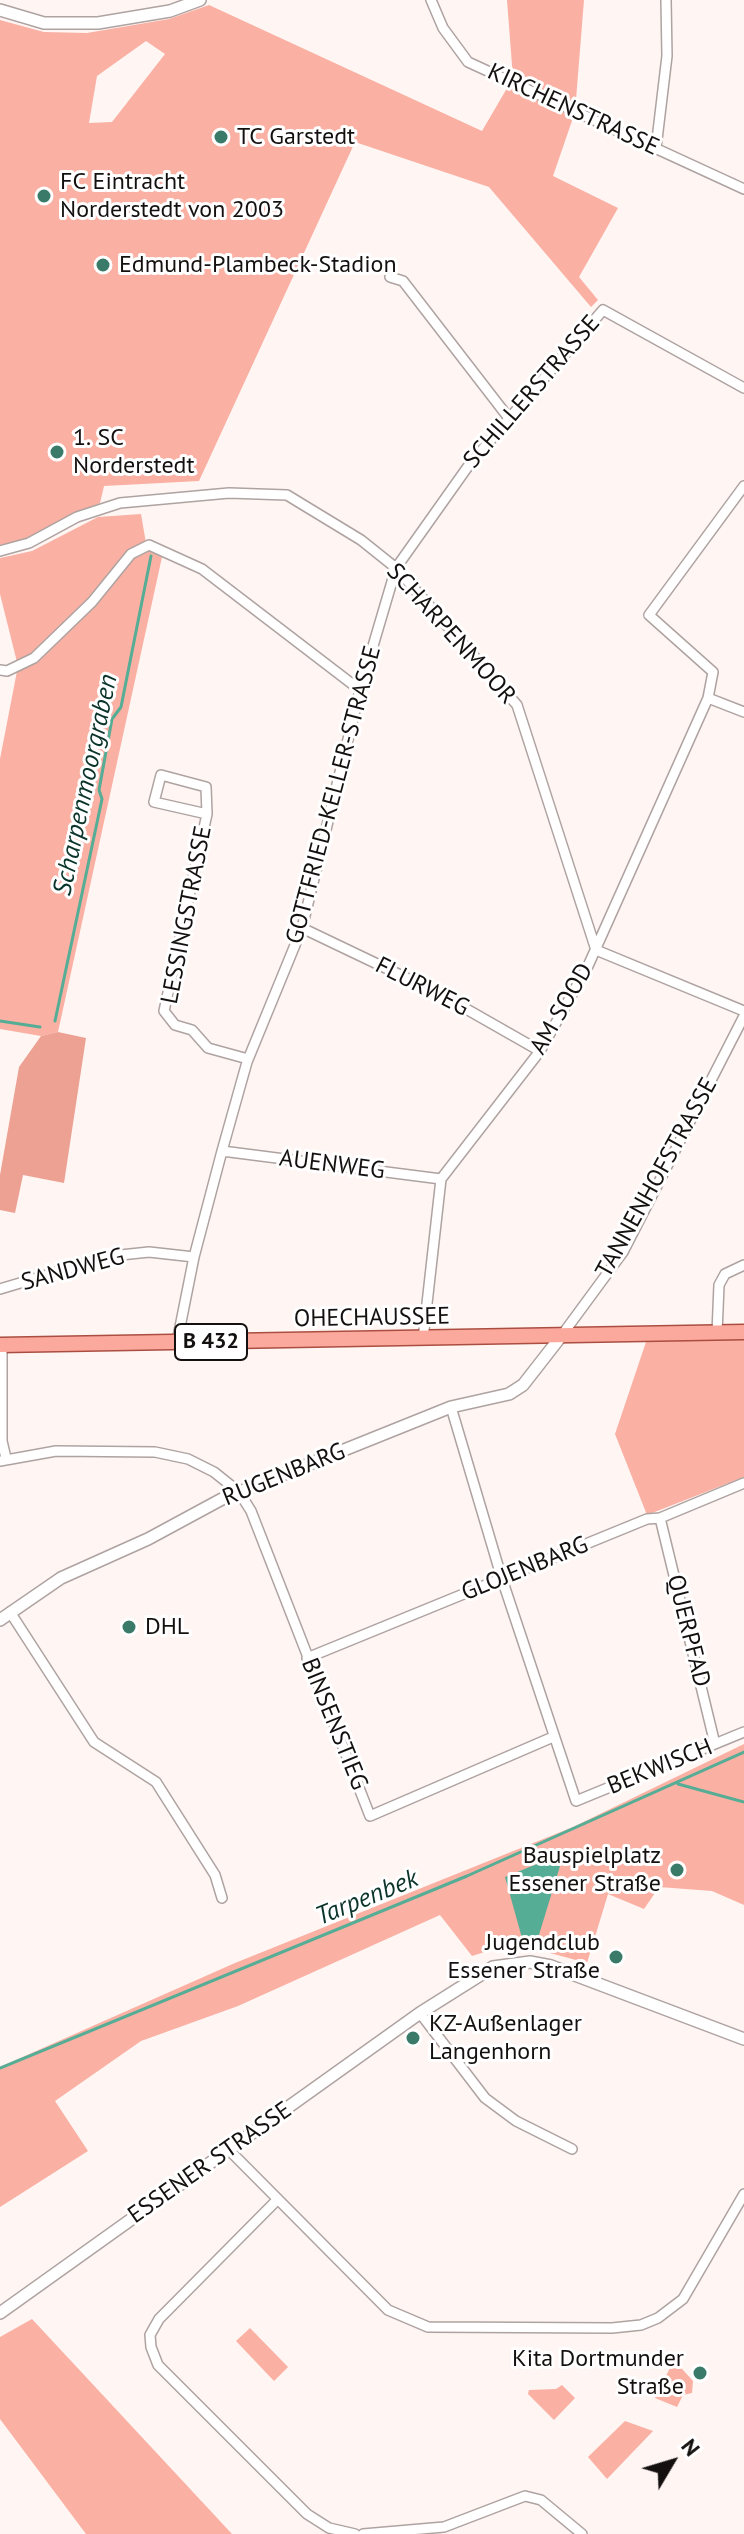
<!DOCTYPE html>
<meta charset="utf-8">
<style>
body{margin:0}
#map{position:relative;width:744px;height:2534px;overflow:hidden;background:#fff5f3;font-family:"PT Sans",sans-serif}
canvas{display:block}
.north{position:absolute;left:632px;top:2422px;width:80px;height:80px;-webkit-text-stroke:6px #fff;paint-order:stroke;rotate:52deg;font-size:22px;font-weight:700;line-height:32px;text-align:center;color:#141010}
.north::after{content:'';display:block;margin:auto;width:28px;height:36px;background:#141010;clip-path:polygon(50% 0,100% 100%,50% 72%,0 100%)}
</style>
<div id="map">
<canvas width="744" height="2534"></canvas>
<div class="north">N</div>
</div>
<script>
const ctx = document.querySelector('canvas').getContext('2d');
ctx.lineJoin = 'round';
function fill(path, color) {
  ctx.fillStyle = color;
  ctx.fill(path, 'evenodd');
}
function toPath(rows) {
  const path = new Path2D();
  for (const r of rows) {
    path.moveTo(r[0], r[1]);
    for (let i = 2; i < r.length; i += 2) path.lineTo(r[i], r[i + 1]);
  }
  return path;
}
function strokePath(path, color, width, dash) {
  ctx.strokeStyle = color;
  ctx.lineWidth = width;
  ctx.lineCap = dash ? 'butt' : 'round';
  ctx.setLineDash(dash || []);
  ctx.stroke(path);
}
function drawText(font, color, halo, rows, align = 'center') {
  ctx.font = font + ' "PT Sans",sans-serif';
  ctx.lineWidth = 6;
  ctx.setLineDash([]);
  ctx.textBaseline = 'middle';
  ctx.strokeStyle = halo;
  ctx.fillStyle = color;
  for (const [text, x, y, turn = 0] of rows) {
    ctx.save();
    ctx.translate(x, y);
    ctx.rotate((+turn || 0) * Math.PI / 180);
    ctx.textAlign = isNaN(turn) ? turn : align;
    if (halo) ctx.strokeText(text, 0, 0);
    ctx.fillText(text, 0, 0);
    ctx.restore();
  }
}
fill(toPath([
 [507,0,584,0,575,112,553,176,618,208,579,277,598,300,591,307,489,187,355,142,199,481,104,486,100,503,27,540,0,548,0,20,44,32,87,33,169,19,209,5,482,131,513,78],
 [146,41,165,54,112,122,89,123,97,76],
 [141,514,147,549,162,557,58,1032,41,1036,0,1029,0,759,18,666,0,594,0,558,32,551,98,517],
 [744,1338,744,1477,647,1515,615,1434,647,1339],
 [744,1744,744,1905,712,1891,659,1887,644,1909,608,1894,587,1963,513,1943,472,1956,440,1915,238,2006,141,2041,55,2101,88,2151,0,2207,0,2067,235,1963,573,1827],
 [32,2319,232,2534,86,2534,0,2419,0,2337],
 [250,2328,288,2367,274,2381,236,2341],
 [674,2360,693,2381,692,2393,683,2395,677,2407,655,2398],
 [562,2385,575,2398,554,2420,528,2394,529,2390,556,2389],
 [625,2421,653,2431,607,2479,588,2457]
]), '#fab0a3');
fill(toPath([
 [58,1032,86,1038,64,1183,23,1175,15,1213,0,1210,0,1175,19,1067,41,1036]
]), '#eca193');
fill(toPath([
 [564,1853,538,1938,522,1938,505,1877]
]), '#55ad96');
strokePath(toPath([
 [0,1021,40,1027],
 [55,1021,102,799,99,790,112,719,121,707,151,556],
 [678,1784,744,1802],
 [0,2068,467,1876,744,1752]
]), '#55ad96', 3);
const minor = toPath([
 [431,0,443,28,468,62,744,189],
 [656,148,667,56,666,0],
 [390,277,403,281,508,417],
 [0,551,29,543,77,517,120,503,229,493,287,495,361,540,396,568,517,705,596,950,744,1011],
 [0,670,7,671,34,658,92,602,131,554,149,545,202,569,360,690],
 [708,698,744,712],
 [207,814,154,802,161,775,206,787,207,814,164,1011,175,1025,192,1030,208,1048,248,1059],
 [302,928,440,994,540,1051],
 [222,1151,441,1179],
 [0,1289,111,1256,149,1252,194,1257],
 [717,1333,719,1285,725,1274,744,1265],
 [562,1335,623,1252,744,1016],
 [423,1339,441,1179,540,1051,588,966,708,698,713,672,649,615,744,486],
 [177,1342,194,1257,222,1151,247,1062,302,928,360,690,396,568,469,465,603,310,744,388],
 [2,1345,2,1441,6,1458],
 [451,1407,502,1579,576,1801,744,1732],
 [0,1461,56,1451,155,1452,188,1459,214,1472,239,1492,251,1511,370,1816,553,1737],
 [660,1518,715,1744],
 [10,1612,94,1742,156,1782,215,1875,222,1898],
 [307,1658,647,1519,660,1518,744,1483],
 [420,2013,485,2098,516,2121,572,2149],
 [228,2149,388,2310,428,2327,612,2328,641,2325,658,2318,683,2299,744,2194],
 [278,2199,159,2319,150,2335,151,2347,158,2365,307,2514,329,2528,355,2534],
 [363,2534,444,2527,525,2496,541,2500,582,2534]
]);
const tertiary = toPath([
 [0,10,44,23,98,23,170,11,200,0],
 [0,1620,61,1578,148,1539,222,1499,451,1407,509,1394,523,1385,562,1335],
 [0,2313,420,2013,493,1967,530,1962,551,1966,744,2039]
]);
const primary = toPath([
 [0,1345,744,1332]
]);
strokePath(minor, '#aea3a1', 12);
strokePath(tertiary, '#aea3a1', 14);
strokePath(primary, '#aa4e41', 17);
strokePath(minor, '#fff', 9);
strokePath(tertiary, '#fff', 11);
strokePath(primary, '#fca99d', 14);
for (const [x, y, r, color] of [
 [221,137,8,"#3a7a69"],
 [44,196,8,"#3a7a69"],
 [103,265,8,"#3a7a69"],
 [57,452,8,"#3a7a69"],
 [129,1627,8,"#3a7a69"],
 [677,1870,8,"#3a7a69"],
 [616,1957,8,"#3a7a69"],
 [413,2038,8,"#3a7a69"],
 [700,2373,8,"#3a7a69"]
]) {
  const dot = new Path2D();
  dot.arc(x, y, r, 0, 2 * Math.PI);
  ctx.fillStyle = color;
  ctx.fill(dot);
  strokePath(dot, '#fff', 3);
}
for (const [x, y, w] of [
 [211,1342,72]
]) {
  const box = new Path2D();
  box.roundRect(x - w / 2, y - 18, w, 36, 6);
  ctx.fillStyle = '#fff';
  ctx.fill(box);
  strokePath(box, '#141010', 2);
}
drawText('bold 22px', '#141010', null, [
 ["B 432",211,1342]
]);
drawText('24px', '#141010', '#fff', [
 ["KIRCHENSTRASSE",573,110,25],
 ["SCHILLERSTRASSE",532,392,-49],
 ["SCHARPENMOOR",451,634,48],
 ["GOTTFRIED-KELLER-STRASSE",334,795,-75],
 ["LESSINGSTRASSE",187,915,-79],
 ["FLURWEG",422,987,27],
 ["AM SOOD",562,1009,-60],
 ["AUENWEG",332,1165,7],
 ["TANNENHOFSTRASSE",657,1178,-61],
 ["SANDWEG",73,1270,-15],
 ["OHECHAUSSEE",372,1318,-1],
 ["RUGENBARG",284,1475,-22],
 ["GLOJENBARG",525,1569,-22],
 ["QUERPFAD",688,1631,76],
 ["BINSENSTIEG",334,1724,68],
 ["BEKWISCH",660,1767,-22],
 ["ESSENER STRASSE",210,2163,-35]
]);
drawText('24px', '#141010', '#fff', [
 ["TC Garstedt",237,137],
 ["FC Eintracht",60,182],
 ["Norderstedt von 2003",60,210],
 ["Edmund-Plambeck-Stadion",119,265],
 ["1. SC",73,438],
 ["Norderstedt",73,466],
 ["DHL",145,1627],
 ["Bauspielplatz",661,1856,"right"],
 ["Essener Straße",661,1884,"right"],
 ["Jugendclub",600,1943,"right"],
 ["Essener Straße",600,1971,"right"],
 ["KZ-Außenlager",429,2024],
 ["Langenhorn",429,2052],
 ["Kita Dortmunder",684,2359,"right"],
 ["Straße",684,2387,"right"]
], 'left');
drawText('italic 26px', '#0a342a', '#fff', [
 ["Scharpenmoorgraben",86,785,-78],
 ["Tarpenbek",367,1898,-22]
]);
</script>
